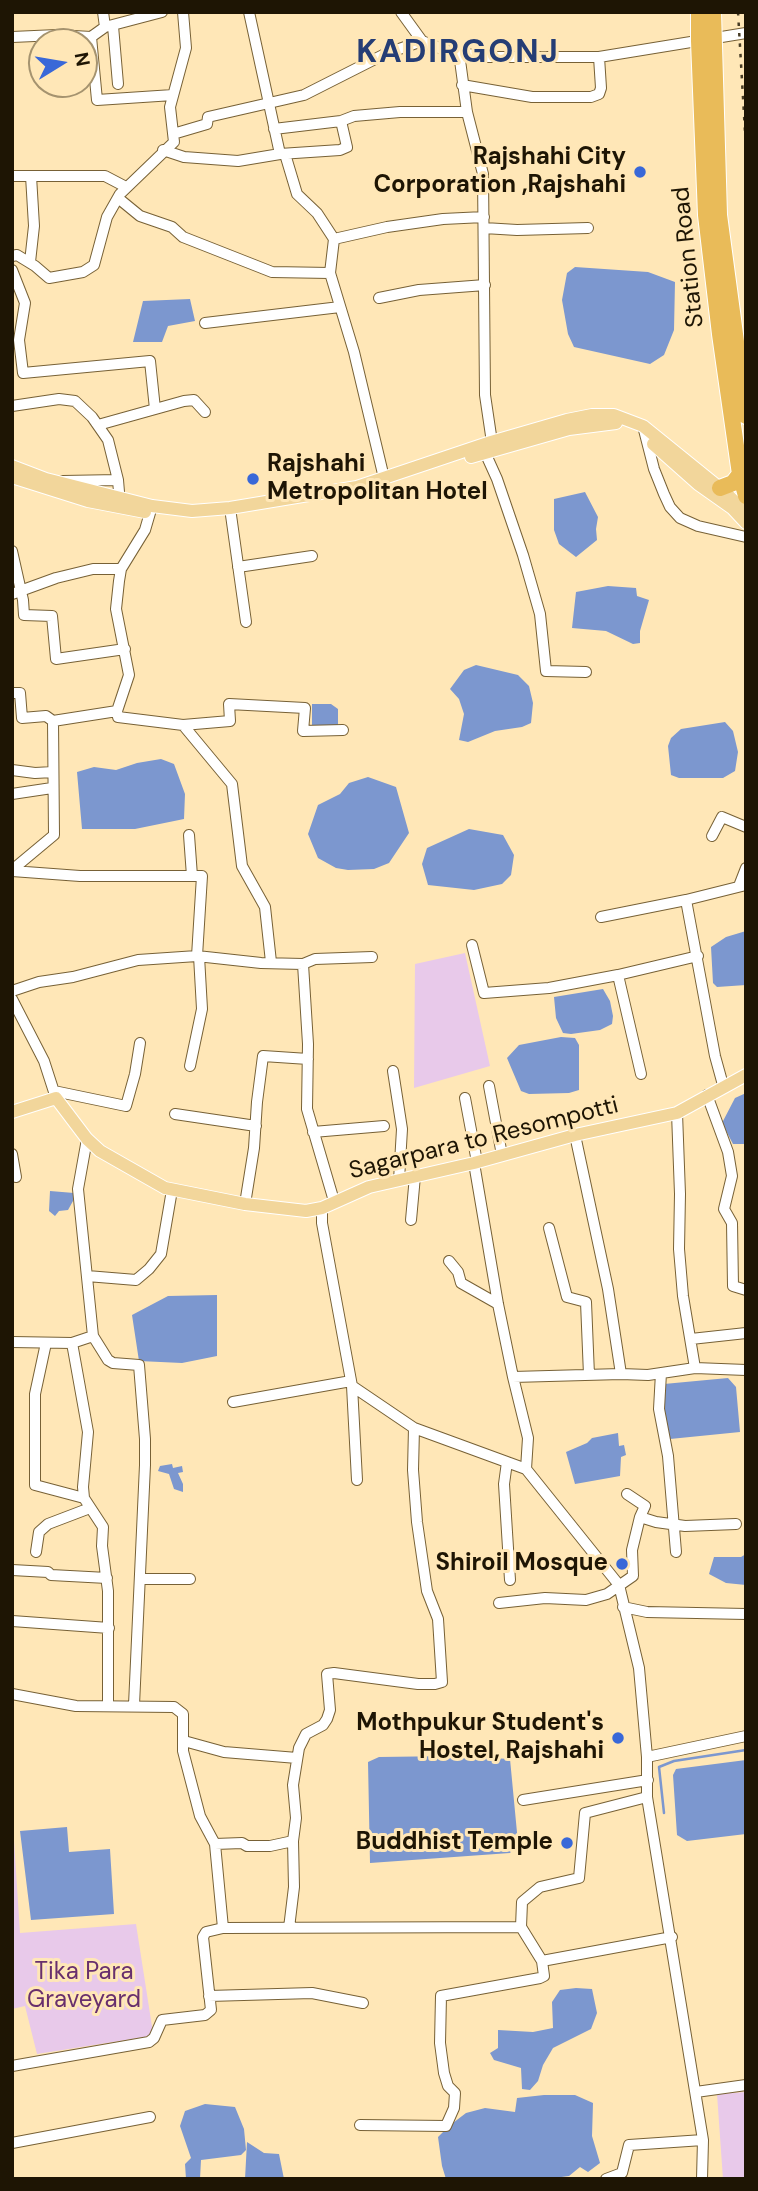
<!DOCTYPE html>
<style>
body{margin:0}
#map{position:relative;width:758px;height:2191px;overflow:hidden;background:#ffe7b7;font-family:"DM Sans",sans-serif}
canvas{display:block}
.frame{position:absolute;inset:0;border:14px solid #1e1504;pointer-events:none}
.north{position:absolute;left:28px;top:28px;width:70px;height:70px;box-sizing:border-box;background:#ffe7b7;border:2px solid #a5936f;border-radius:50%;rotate:79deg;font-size:19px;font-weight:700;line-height:28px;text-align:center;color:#1e1504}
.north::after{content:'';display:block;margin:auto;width:24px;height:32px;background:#3968d8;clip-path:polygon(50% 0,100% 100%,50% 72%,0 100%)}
</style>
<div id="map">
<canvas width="758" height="2191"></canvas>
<div class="frame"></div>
<div class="north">N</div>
</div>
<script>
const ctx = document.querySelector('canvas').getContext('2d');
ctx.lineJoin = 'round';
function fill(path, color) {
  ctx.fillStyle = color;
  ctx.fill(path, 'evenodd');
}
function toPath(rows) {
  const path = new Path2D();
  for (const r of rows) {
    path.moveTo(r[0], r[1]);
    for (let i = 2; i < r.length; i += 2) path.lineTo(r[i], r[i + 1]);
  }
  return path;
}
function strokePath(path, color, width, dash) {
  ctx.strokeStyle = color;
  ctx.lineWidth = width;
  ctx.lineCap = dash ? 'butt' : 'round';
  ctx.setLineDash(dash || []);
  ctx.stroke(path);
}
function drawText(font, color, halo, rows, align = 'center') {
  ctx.font = font + ' "DM Sans",sans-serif';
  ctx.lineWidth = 6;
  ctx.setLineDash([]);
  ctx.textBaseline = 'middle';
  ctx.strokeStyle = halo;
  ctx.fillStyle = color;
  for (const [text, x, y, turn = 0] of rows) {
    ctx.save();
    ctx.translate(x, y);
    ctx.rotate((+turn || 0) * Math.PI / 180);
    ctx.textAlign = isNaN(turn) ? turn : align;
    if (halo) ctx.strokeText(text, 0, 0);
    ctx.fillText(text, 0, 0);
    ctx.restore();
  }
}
fill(toPath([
 [465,953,490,1066,414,1088,415,964],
 [12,1809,20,1933,136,1924,153,2033,145,2037,37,2054,25,2006,12,2009],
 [746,2092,746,2179,723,2179,717,2094]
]), '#e8c9ea');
fill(toPath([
 [575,267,648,272,675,282,674,330,664,355,650,364,574,347,568,334,562,300,567,273],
 [190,299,195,321,168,326,162,342,133,342,143,301],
 [585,492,598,517,596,529,597,540,576,557,559,544,554,530,554,499],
 [608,586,636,588,637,596,649,600,640,631,640,643,633,644,606,631,572,628,576,592],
 [476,665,518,675,529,686,533,703,531,723,522,727,495,731,468,742,459,740,464,714,459,699,450,689,464,670],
 [312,704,331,704,338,709,338,729,312,729],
 [725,722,733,731,738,752,735,771,723,778,679,778,671,775,668,746,671,738,681,729],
 [161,759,174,764,185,794,184,819,135,829,82,829,77,772,94,767,116,770,137,763],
 [368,777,396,787,409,833,389,863,374,869,348,870,336,868,318,858,308,834,318,805,340,794,349,783],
 [469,829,503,835,514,855,511,875,502,884,474,890,428,885,422,864,427,848],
 [746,931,746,985,717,987,713,983,711,947,726,937],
 [603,989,610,1001,613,1016,612,1024,600,1030,571,1034,563,1033,556,1018,554,997],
 [561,1037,575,1038,579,1045,579,1090,569,1093,529,1094,521,1091,507,1058,519,1045],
 [746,1093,746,1144,733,1144,722,1123,735,1098],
 [50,1191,74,1193,73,1201,68,1210,59,1211,55,1216,49,1211],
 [217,1295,217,1356,182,1363,139,1361,132,1315,168,1296],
 [728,1378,736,1387,740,1432,670,1439,663,1427,664,1384],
 [618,1433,619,1446,624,1445,626,1455,621,1457,620,1476,575,1484,566,1452,587,1443,592,1438],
 [172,1464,173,1468,182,1466,183,1472,178,1473,183,1484,183,1492,174,1489,169,1474,158,1471,160,1466],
 [746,1554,746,1585,726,1583,709,1574,714,1557,741,1557],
 [453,1756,510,1759,518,1843,510,1853,370,1863,368,1762,379,1757],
 [746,1760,746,1834,687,1841,677,1835,673,1775,676,1769],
 [67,1827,69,1852,110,1849,114,1914,31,1920,20,1831],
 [576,1988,592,1989,597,2013,591,2029,553,2048,543,2065,538,2081,530,2090,522,2089,521,2068,494,2060,490,2053,498,2048,498,2030,533,2032,553,2028,552,2002,560,1990],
 [544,2095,575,2095,593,2103,592,2136,600,2163,588,2172,580,2167,569,2176,554,2178,446,2179,442,2166,438,2137,449,2126,466,2113,485,2108,515,2112,517,2098],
 [205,2104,235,2107,244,2129,246,2150,241,2155,201,2160,200,2179,186,2179,185,2164,191,2158,180,2126,185,2111],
 [247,2142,264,2153,279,2154,284,2179,245,2179]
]), '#7c97cf');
strokePath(toPath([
 [664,1813,659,1767,674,1761,746,1750]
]), '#7c97cf', 2.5);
const minor = toPath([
 [103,12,105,27],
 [249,12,280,154],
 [401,12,422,41,447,51,488,57,599,57,746,33],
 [113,26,118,84],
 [12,37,57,35,91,37,105,27,162,12],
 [91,37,97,100,173,95],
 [459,53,467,112,483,174,485,395,493,449],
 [462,85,532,97,591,97,599,94,601,88,599,57],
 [274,129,341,121],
 [173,134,207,124,208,117,304,95,385,54,422,41],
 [163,150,184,157,238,161,280,154,340,150,347,147,341,121,354,116,400,112,467,112],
 [285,154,297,194,317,213,334,239,330,273],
 [12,176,105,176,126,187],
 [118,198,140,216,172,227,183,237,272,272,330,273,354,352,384,478],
 [484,228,517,230,588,228],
 [334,239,387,227,443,219,484,217],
 [12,256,17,255,35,266,49,278,83,272,94,265,107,217,120,194,174,142,170,107,186,48,183,12],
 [30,262,34,226,31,176],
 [12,270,25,303,19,340,23,373,150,361,155,409],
 [379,298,419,290,485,285],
 [205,323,340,307],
 [12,406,59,399,75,401,92,417,108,440,118,480,120,504],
 [98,425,184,401,194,400,205,412],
 [643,426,654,469,664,494,670,507,680,518,698,526,746,537],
 [483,448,497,479,523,555,540,614,546,671,586,672],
 [63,481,118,480],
 [230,508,246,622],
 [12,551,23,600,24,615,52,616,56,659,125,649],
 [238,567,312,556],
 [12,594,56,578,93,569,121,569],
 [12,693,20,693,22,718,46,716,53,721],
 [117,711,118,717,183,725,232,784,242,866,265,907,271,962],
 [183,725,230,721,229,704,305,708,303,731,343,730],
 [12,770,35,773,53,772],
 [12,794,52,788],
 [189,835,192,876],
 [712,836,722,817,746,827],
 [12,870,54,835,53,721,117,711,129,675,116,609,119,581,121,569,145,530,152,506],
 [12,871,80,876,202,876,197,956],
 [739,886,746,868],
 [601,917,686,900],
 [472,945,484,993,549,988,618,975,698,956],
 [303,964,315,959,372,957],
 [618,975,641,1074],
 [12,991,39,982,73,977,138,960,197,956,261,963,303,964,308,1044,307,1109,334,1201],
 [12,999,44,1061,55,1095],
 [190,1066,202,1009,199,956],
 [393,1071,402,1129,399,1180],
 [723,1085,715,1056,686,900,746,885],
 [489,1086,502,1155],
 [54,1091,126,1106,135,1074,140,1043],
 [707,1095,728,1152,732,1176,724,1209,732,1223,733,1286,746,1290],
 [465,1098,477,1162],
 [677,1113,680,1194,679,1249,683,1296,695,1368,746,1370],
 [175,1114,256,1126],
 [313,1132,384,1126],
 [575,1135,608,1289,621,1374],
 [87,1139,78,1189,93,1336],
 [12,1154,16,1177],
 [474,1163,498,1304,513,1377],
 [245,1204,254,1148,257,1102,263,1056,308,1059],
 [322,1208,322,1223,352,1386,414,1428,526,1469,619,1585,639,1668,647,1757,647,1797,703,2140,702,2179],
 [411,1220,415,1176],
 [549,1228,567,1297,586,1302,589,1375],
 [449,1261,458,1272,461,1283,498,1304],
 [87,1276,136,1280,149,1269,161,1254,172,1190],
 [691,1339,746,1333],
 [12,1342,72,1343,93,1336,108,1360,113,1363,139,1365,145,1439,145,1465,134,1705],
 [46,1343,35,1394,35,1485,84,1498],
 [72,1343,88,1432,83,1487,84,1498,103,1527,102,1546,108,1591,108,1705],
 [661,1373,659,1409,668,1456,676,1552],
 [352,1386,357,1480],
 [233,1402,351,1381],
 [507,1462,504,1484,510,1580],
 [526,1469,528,1438,513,1377,621,1374,648,1375,695,1368],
 [627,1494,645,1506,640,1517],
 [36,1552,39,1532,48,1524,90,1508],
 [12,1570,48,1572,51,1575,107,1578],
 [140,1579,190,1579],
 [499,1603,545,1598,586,1600,607,1594,633,1576,632,1550,640,1517,656,1522,685,1526,736,1524],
 [623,1607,647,1612,746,1614],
 [12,1621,109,1628],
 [12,1694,76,1706,174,1707,183,1714,183,1751,200,1816,215,1844,223,1928],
 [184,1741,224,1752,297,1758],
 [647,1757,746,1736],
 [523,1800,648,1780],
 [215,1844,242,1843,247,1846,270,1846,293,1841,296,1818,293,1785,299,1748,306,1734,323,1725,327,1719,330,1710,327,1674,334,1673,418,1684,435,1684,442,1682,438,1619,427,1591,417,1522,413,1470,414,1428],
 [521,1927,522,1902,540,1887,579,1878,585,1813,647,1797],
 [289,1928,294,1887,293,1841],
 [209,1996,312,1993,363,2003],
 [12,2066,149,2042,154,2038,162,2020,205,2015,211,2010,203,1937,206,1932,223,1928,521,1927,542,1961,672,1937],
 [696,2092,746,2085],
 [360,2125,446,2126,454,2108,455,2093,448,2086,444,2073,440,2043,441,1996,540,1978,544,1976,542,1961],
 [12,2143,150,2117],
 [606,2179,622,2173,629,2145,703,2140]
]);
const major = toPath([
 [653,444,698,484,732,508,746,523],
 [471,457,569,429,616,423],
 [12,466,46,479,152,506,192,511,230,508,357,487,491,442,567,420,592,415,614,415,643,426,727,494,746,513],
 [12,477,88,501,145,512],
 [12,1112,56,1098,87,1139,100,1151,165,1188,245,1204,306,1211,322,1208,369,1187,474,1163,575,1135,677,1113,746,1075]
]);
const highway = toPath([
 [699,12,699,41,706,215,720,334,740,474,746,496],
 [713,12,719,215,746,416],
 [720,488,733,483,740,474]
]);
strokePath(minor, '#776136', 12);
strokePath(major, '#fff', 14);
strokePath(highway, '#fff', 18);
strokePath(minor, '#fff', 10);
strokePath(major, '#f2d69b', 12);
strokePath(highway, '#e9bb59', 16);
strokePath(toPath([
 [738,12,746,149]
]), '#473c25', 2.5, [3.5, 7]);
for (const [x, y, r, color] of [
 [640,172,7,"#3968d8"],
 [253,479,7,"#3968d8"],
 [622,1564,7,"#3968d8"],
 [618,1738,7,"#3968d8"],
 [567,1843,7,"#3968d8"]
]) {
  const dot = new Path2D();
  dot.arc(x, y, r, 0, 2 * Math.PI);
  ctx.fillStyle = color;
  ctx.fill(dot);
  strokePath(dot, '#ffe7b7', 2.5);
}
drawText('bold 24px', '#1e1504', '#ffe7b7', [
 ["Rajshahi City",626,158],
 ["Corporation ,Rajshahi",626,186],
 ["Rajshahi",267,465,"left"],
 ["Metropolitan Hotel",267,493,"left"],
 ["Shiroil Mosque",608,1564],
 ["Mothpukur Student's",604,1724],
 ["Hostel, Rajshahi",604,1752],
 ["Buddhist Temple",553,1843]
], 'right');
drawText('24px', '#1e1504', '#ffe7b7', [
 ["Station Road",689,257,-96],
 ["Sagarpara to Resompotti",484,1139,-14]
]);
drawText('24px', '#682f6d', '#ffe7b7', [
 ["Tika Para",84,1973],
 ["Graveyard",84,2001]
]);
ctx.letterSpacing = '2px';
drawText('bold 32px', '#253d75', '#ffe7b7', [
 ["KADIRGONJ",458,54]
]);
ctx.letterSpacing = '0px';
</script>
